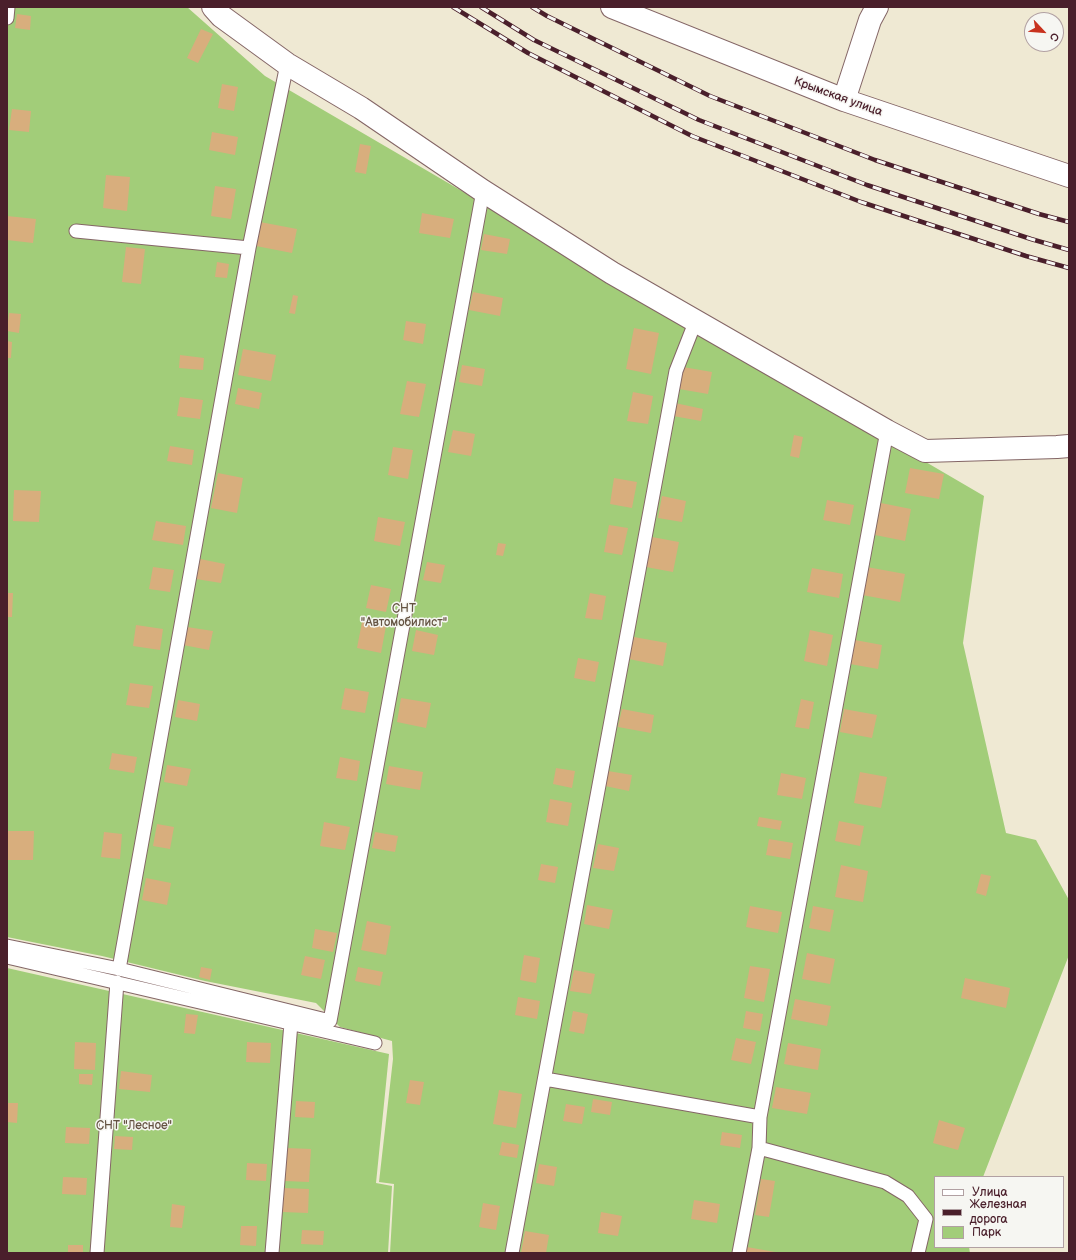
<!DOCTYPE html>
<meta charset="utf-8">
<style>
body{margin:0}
#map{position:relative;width:1076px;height:1260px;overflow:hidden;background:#efe9d3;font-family:"Balsamiq Sans",sans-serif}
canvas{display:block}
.frame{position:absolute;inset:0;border:8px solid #4a1f2b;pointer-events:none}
.legend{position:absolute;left:934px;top:1176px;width:130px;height:72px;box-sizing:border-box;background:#f6f6f2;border:1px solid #b1a0a2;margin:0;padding:5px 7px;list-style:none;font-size:12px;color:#4a1f2b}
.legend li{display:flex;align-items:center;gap:8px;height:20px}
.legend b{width:20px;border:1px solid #b1a0a2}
.north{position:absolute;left:1024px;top:12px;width:40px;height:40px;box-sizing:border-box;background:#f6f6f2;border:1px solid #b1a0a2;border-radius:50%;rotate:116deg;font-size:11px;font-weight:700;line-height:16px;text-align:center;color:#4a1f2b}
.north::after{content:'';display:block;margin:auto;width:14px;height:18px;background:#c8321e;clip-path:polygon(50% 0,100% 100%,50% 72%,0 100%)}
</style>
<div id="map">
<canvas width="1076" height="1260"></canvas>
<div class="frame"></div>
<ul class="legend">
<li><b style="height:5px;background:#fff"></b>Улица</li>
<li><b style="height:5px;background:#4a1f2b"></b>Железная дорога</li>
<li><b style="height:11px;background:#a2cd79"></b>Парк</li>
</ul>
<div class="north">С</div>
</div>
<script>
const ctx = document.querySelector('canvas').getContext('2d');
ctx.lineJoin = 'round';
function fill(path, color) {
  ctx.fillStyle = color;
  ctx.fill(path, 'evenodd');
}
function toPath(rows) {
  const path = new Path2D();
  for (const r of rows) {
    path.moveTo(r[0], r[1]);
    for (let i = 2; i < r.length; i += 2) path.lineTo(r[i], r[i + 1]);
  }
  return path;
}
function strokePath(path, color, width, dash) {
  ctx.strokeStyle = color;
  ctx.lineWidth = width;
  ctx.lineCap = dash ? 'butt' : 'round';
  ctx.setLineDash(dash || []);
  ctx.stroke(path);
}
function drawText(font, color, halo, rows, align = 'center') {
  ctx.font = font + ' "Balsamiq Sans",sans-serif';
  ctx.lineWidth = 3;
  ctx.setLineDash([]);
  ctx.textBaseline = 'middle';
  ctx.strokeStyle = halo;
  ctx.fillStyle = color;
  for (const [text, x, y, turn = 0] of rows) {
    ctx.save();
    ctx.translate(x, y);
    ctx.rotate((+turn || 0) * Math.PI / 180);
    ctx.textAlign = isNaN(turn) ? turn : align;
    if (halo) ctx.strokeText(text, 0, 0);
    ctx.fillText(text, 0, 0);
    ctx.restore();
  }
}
fill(toPath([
 [7,7,187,7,265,76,984,496,963,643,1006,833,1036,840,1069,900,1069,955,983,1177,935,1177,935,1247,969,1247,970,1253,390,1253,394,1184,379,1182,393,1059,392,1041,340,1027,316,1003,205,981,102,956,7,937],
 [7,968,389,1054,376,1183,392,1186,388,1253,7,1253]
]), '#a2cd79');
fill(toPath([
 [17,14,31,16,30,30,15,28],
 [201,29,213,34,198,63,187,58],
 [222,84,238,87,234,111,218,108],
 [12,109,31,111,29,132,9,130],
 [212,132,238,137,235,155,209,150],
 [360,144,371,146,366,174,355,172],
 [106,175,130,177,127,211,103,208],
 [215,186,236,189,231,219,211,216],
 [422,213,454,219,450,238,419,233],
 [7,216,36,219,33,243,7,240],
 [260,222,297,229,292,253,256,246],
 [484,234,510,239,507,254,481,250],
 [126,247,145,249,141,284,122,282],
 [217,262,229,264,227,278,215,277],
 [473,292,503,298,500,316,469,310],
 [293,295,298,296,295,314,289,313],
 [9,313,21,314,19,333,7,331],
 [406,321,426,324,423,344,403,340],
 [634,328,659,333,651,374,626,369],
 [7,341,12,342,11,358,7,358],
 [243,349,276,355,271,381,238,375],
 [180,355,204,358,203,370,179,368],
 [462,365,485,369,482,386,459,382],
 [683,367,712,372,708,394,679,389],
 [407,381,426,384,419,417,400,414],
 [238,388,262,393,259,409,235,404],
 [633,392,653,396,648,424,627,421],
 [180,397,203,400,200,419,177,416],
 [675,403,703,409,701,421,673,416],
 [453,430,475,434,471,456,448,452],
 [794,435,803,437,799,458,790,456],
 [170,446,194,450,192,465,167,461],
 [393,447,413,450,408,479,388,475],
 [910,468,944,474,939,499,905,493],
 [218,473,243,478,237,513,211,508],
 [614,478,637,482,632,508,610,504],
 [14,490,41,491,39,522,13,521],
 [662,496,686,501,682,522,658,518],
 [827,500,854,505,850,525,823,520],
 [881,503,911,509,905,541,875,535],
 [378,517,405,522,400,546,374,541],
 [156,521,186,526,183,545,152,540],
 [609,525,628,528,622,555,604,552],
 [652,537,679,542,673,572,646,567],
 [498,543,506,544,503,556,496,555],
 [200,559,225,564,221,583,196,579],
 [427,562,445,565,441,583,423,580],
 [153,567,174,570,170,592,149,589],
 [867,567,905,574,900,602,862,595],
 [812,568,843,574,839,598,807,592],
 [371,585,391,589,386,612,366,608],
 [7,593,13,593,12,617,7,617],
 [590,593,606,596,602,620,585,618],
 [362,622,386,626,381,653,357,648],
 [136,625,163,629,160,650,133,646],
 [187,627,213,631,209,650,183,645],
 [416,630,438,635,434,655,412,651],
 [810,630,833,635,827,666,804,661],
 [634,637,667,643,663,666,629,659],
 [855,640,882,645,878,669,850,664],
 [578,658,599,662,595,682,574,678],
 [130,683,153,686,149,708,126,705],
 [345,688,369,692,365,713,341,709],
 [401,698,431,703,426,728,397,722],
 [801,699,814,702,809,729,795,727],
 [178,700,200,704,197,721,175,717],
 [622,709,654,715,651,733,618,727],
 [844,709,877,715,872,738,840,732],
 [112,753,137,757,134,773,109,769],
 [340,757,360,761,357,781,336,778],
 [167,765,191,769,187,786,164,782],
 [389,766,423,772,420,790,386,784],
 [556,768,575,771,572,788,553,784],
 [608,771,632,775,629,791,605,786],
 [860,772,887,777,881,808,854,803],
 [781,773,806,778,802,799,777,795],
 [550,799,572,803,568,826,546,822],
 [759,817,782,821,780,830,757,826],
 [839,821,864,826,860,846,835,841],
 [324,822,350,827,345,850,320,846],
 [157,824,174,827,170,849,153,846],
 [7,831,34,831,33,860,7,860],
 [104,832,122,834,120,859,101,857],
 [375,832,398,836,395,852,372,848],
 [769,839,793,843,790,859,766,855],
 [598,844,619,848,614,871,593,868],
 [541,864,558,867,555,883,538,880],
 [841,865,868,871,863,902,835,897],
 [981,874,991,876,986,896,976,893],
 [146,878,171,883,167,905,142,900],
 [587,905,613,910,609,929,584,924],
 [750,906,782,912,778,933,746,927],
 [813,906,834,910,830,932,809,928],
 [367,921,391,926,386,955,361,950],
 [315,929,337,933,333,952,312,948],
 [807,953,835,959,830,984,802,979],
 [524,955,540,958,536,983,520,980],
 [305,956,325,960,321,979,301,975],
 [750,966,770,969,764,1002,744,998],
 [201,967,212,969,210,980,199,977],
 [358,967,383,972,380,986,355,981],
 [574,970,595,974,591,994,570,991],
 [965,978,1010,988,1006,1008,961,998],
 [518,997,540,1001,537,1019,515,1015],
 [795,999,831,1006,827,1026,791,1019],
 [573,1011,588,1014,584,1034,569,1031],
 [746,1011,763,1014,760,1031,743,1028],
 [186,1014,198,1015,195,1034,184,1033],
 [736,1038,756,1042,751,1064,731,1060],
 [75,1042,96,1043,95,1070,74,1069],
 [247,1042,271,1043,270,1063,246,1062],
 [788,1043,821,1049,818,1070,784,1064],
 [121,1071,152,1075,150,1092,119,1089],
 [79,1074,93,1074,92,1085,79,1084],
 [410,1080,424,1082,420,1105,406,1103],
 [776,1087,811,1093,807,1114,772,1108],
 [499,1090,522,1094,516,1128,493,1124],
 [593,1099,612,1102,610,1115,591,1112],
 [296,1101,315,1102,314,1118,295,1117],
 [7,1103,18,1103,17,1123,7,1122],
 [566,1104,585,1107,582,1124,563,1121],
 [939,1120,965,1128,958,1150,933,1143],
 [66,1127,90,1128,89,1144,65,1143],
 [722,1132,742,1135,740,1148,720,1145],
 [115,1136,133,1137,132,1150,114,1149],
 [502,1142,519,1145,517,1158,499,1155],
 [287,1148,311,1149,309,1182,285,1181],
 [247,1163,267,1164,266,1181,246,1180],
 [539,1164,557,1167,554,1186,536,1183],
 [63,1177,87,1178,86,1195,62,1194],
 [761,1179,775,1181,769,1217,755,1215],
 [283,1188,309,1189,308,1213,282,1212],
 [694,1200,720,1204,717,1223,691,1219],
 [483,1203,500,1206,496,1230,479,1227],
 [172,1204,185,1206,182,1228,170,1227],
 [601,1212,622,1216,618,1236,598,1233],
 [241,1226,257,1226,256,1246,240,1245],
 [302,1230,324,1231,323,1245,301,1244],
 [525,1231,549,1235,546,1253,521,1253],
 [68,1245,83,1245,83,1253,68,1253],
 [747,1247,775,1252,775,1253,746,1253]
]), '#d8ae7d');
const service = toPath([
 [7,18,8,7],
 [76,231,249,248],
 [7,946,119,969,330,1021,483,191],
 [7,957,375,1043],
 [119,969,249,248,287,64],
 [545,1079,760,1117],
 [759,1148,885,1182,908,1196,926,1219,918,1253],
 [97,1253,117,982],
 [272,1253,291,1023],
 [512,1253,676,371,696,320],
 [739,1253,759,1148,760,1117,887,431]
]);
const minor = toPath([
 [213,7,221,16,287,64,361,108,483,191,612,273,887,431,925,451,1057,447,1069,446],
 [612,7,844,100,1069,176],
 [844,100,870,20,877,7]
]);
strokePath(service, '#846666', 15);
strokePath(minor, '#846666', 24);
strokePath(service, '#fff', 13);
strokePath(minor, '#fff', 22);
const rail = toPath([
 [453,7,528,53,692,136,861,202,1026,256,1069,268],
 [481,7,534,40,699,120,867,185,1031,239,1069,250],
 [532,7,547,16,710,96,875,160,1039,214,1069,222]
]);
strokePath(rail, '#4a1f2b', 4.5);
strokePath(rail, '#f6f6f2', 3, [9]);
drawText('12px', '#4a1f2b', '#f6f6f2', [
 ["Крымская улица",838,97,20]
]);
drawText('12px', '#645342', '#f6f6f2', [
 ["СНТ",404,609],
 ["\"Автомобилист\"",404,623],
 ["СНТ \"Лесное\"",134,1126]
]);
</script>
